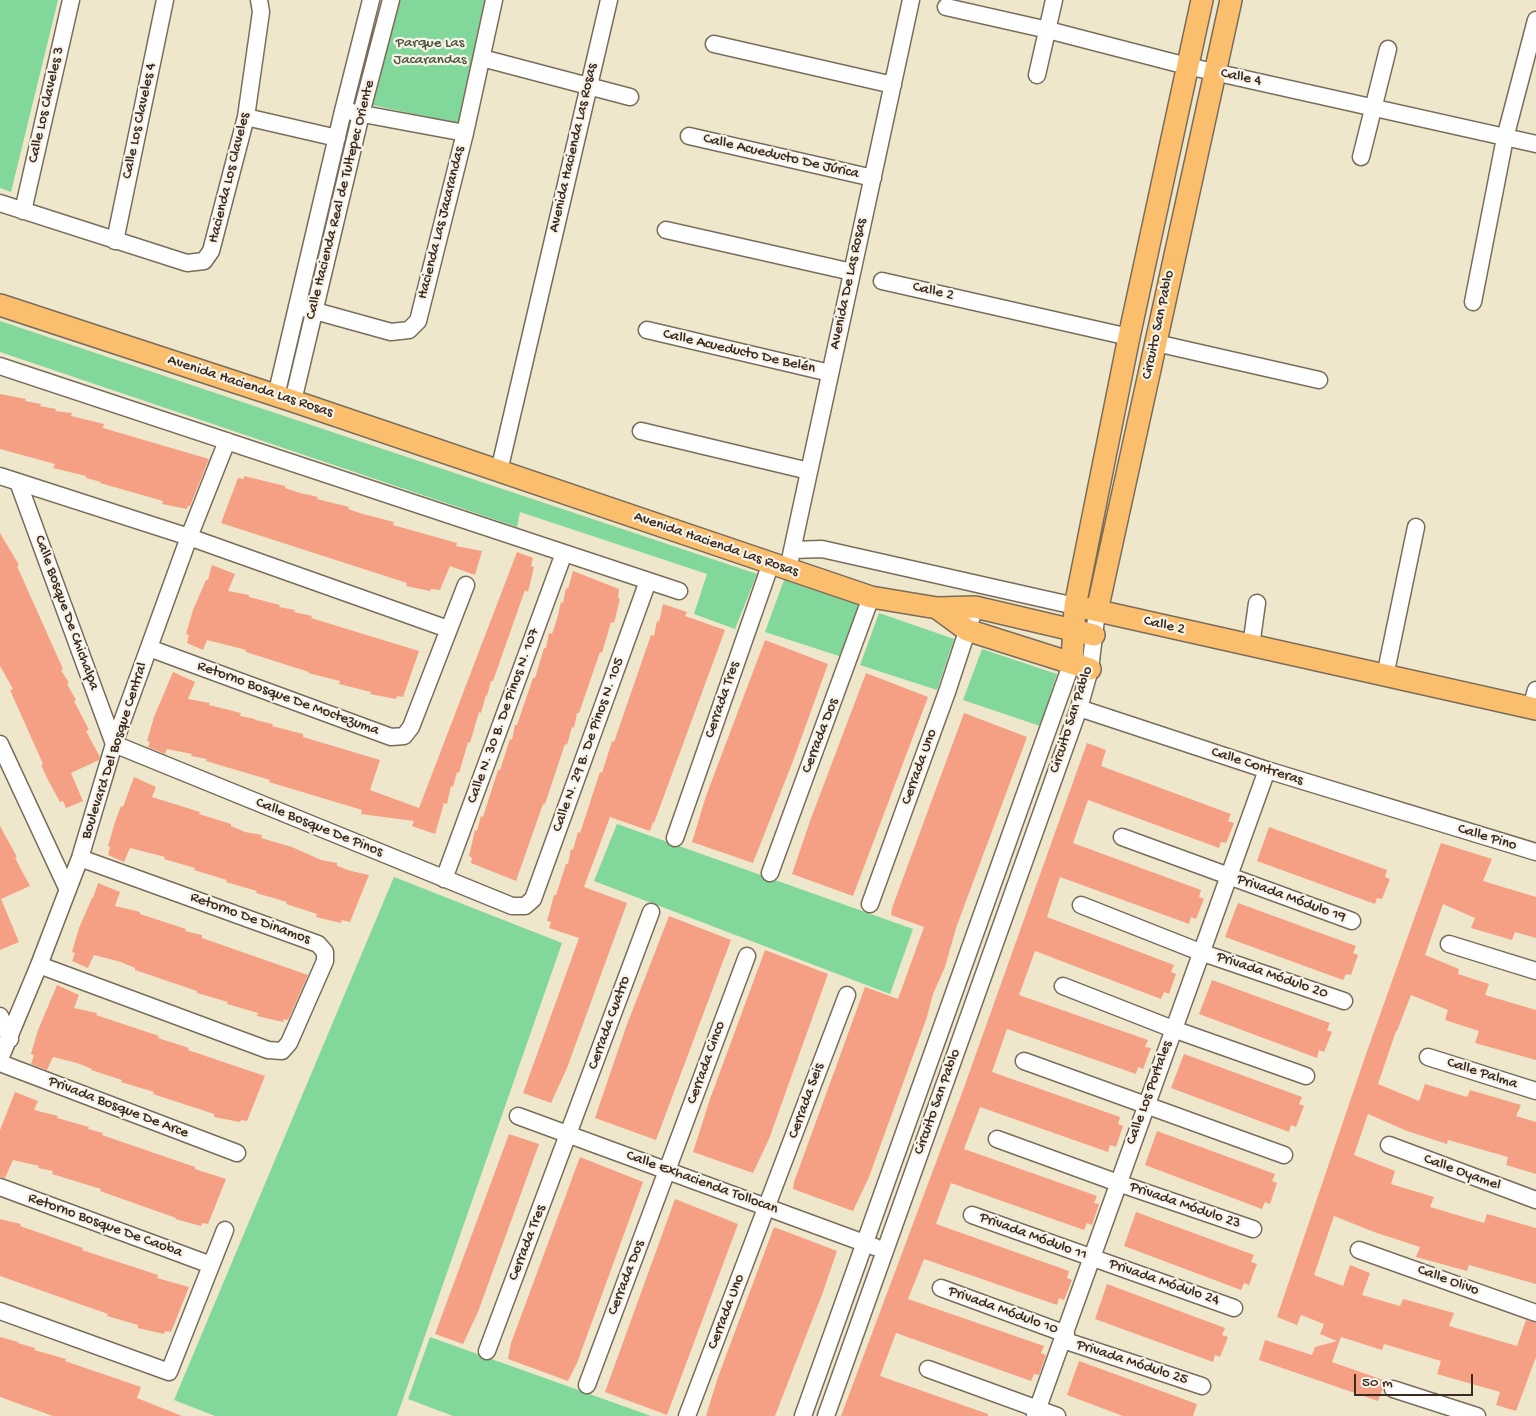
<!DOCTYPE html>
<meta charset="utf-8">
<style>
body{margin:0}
#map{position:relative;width:1536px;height:1416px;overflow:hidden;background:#efe7cc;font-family:"Gochi Hand",sans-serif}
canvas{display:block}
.scale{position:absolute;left:1354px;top:1374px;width:119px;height:22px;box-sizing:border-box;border:2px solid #3b2a1e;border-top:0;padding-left:6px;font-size:15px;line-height:18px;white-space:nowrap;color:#3b2a1e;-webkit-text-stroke:4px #f7f3e8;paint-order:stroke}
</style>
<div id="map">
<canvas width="1536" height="1416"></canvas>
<div class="scale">50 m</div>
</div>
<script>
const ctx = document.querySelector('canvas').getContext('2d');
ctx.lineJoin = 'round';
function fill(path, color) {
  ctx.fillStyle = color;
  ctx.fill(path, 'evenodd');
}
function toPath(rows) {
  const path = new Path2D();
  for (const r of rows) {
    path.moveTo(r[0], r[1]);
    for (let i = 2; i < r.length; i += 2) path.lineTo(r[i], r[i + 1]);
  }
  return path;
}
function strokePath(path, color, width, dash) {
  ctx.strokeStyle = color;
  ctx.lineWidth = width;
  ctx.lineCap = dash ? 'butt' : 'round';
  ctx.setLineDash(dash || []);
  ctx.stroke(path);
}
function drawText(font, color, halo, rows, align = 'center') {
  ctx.font = font + ' "Gochi Hand",sans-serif';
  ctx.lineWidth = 4.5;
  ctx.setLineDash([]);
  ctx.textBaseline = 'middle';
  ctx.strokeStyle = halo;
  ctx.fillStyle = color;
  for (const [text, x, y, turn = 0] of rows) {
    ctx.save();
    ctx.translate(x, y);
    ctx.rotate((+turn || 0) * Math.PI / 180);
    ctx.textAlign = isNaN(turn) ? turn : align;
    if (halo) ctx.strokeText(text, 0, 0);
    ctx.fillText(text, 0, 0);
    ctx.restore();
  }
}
fill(toPath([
 [0,0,58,0,11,192,0,188],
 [395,0,487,0,460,124,372,105],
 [0,321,757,574,735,629,694,614,707,574,520,512,517,527,0,352],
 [784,580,859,605,842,657,765,632],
 [879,613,954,639,937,690,860,665],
 [982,649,1057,674,1040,726,963,700],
 [617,824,913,929,890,994,594,881],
 [394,877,562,943,397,1416,215,1416,174,1400],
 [430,1337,651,1416,453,1416,408,1399]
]), '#82d79a');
fill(toPath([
 [0,394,26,399,25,401,41,404,40,406,56,409,55,411,72,413,71,416,104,424,103,428,209,459,190,506,188,506,187,509,162,504,163,501,100,483,101,482,86,478,86,476,53,468,55,464,0,449],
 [244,476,285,486,285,488,300,493,318,497,317,499,349,507,348,509,363,514,394,522,393,525,457,543,456,546,482,551,475,575,450,566,440,590,431,589,430,591,406,586,407,583,221,523,238,478,244,479],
 [0,533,19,565,17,566,63,669,61,670,69,683,67,684,76,700,74,701,89,730,86,731,100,757,99,760,71,773,83,801,66,808,63,801,60,802,48,780,41,765,43,764,10,690,13,689,0,666],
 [517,552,533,558,531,566,534,567,528,592,525,590,493,681,491,681,487,696,486,695,481,713,479,712,470,743,468,742,459,773,457,772,453,787,451,786,447,804,444,803,435,834,412,826,414,821,361,814,362,810,269,782,270,780,206,761,207,759,191,756,192,754,167,749,165,754,148,747,150,742,147,741,154,717,173,672,195,682,188,699,210,703,209,705,241,713,240,716,255,719,255,720,273,724,272,726,303,734,303,737,380,760,370,790,419,808],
 [212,565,235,574,228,591,249,595,249,597,280,605,279,607,295,610,294,612,312,616,311,618,419,651,403,697,397,696,396,699,370,694,371,692,339,684,340,681,308,673,309,672,246,652,246,650,231,646,207,640,203,650,187,643,189,635,186,634,193,610,206,580,208,580],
 [573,571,619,589,618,598,620,599,614,623,611,622,602,653,600,652,579,713,577,713,574,728,572,727,567,745,565,744,545,804,543,804,516,881,471,863,472,858,469,856,475,830,477,831,481,816,483,817,498,770,500,770,510,739,512,740,515,725,517,725,533,678,535,678,544,648,546,648,549,633,552,634,557,619,561,602,563,603,566,588,568,589],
 [663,604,687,612,685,616,725,630,654,823,653,822,650,831,610,817,584,887,627,903,567,1068,551,1103,523,1093,579,938,549,928,551,922,547,921,554,895,556,895,566,864,568,864,571,849,573,850,578,832,580,833,600,772,602,773,612,741,614,742,651,635,654,636,657,621,659,622],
 [765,640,828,664,793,761,753,863,692,842,706,796],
 [866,673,928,697,853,896,792,874,810,821],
 [964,713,1027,737,956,928,945,967,933,994,927,1017,869,1177,853,1211,793,1189,794,1182,865,987,898,999,924,927,891,915,892,908],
 [1087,743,1106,750,1101,766,1231,814,1228,821,1234,823,1226,843,1221,842,1219,848,1088,800,1073,843,1201,890,1199,897,1204,899,1196,919,1191,917,1189,924,1060,877,1047,917,1174,965,1171,972,1176,974,1169,994,1164,992,1161,999,1035,951,1019,995,1148,1040,1145,1047,1151,1048,1143,1069,1138,1067,1136,1074,1007,1029,992,1072,1120,1117,1118,1124,1123,1126,1116,1147,1110,1145,1108,1152,980,1107,964,1149,1097,1196,1094,1203,1099,1204,1092,1225,1087,1223,1084,1230,951,1183,936,1224,1069,1271,1067,1278,1072,1280,1064,1300,1059,1298,1057,1305,924,1259,908,1299,1044,1346,1041,1353,1046,1355,1039,1375,1034,1374,1031,1381,896,1333,880,1376,988,1414,988,1416,841,1416,962,1093],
 [134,777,156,787,152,797,200,812,199,814,231,824,231,826,245,832,262,835,261,838,292,847,321,860,337,863,337,866,351,871,369,875,350,922,342,920,341,923,316,917,317,914,286,904,287,902,256,893,257,891,226,882,227,880,194,870,195,868,164,859,165,857,130,848,124,862,108,855,110,847,108,846,115,822,121,806,123,807],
 [0,826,17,857,15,858,30,886,1,899,19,942,0,950],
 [1269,827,1387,870,1385,877,1390,879,1382,899,1377,898,1375,904,1257,861],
 [1441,843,1492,859,1483,881,1536,897,1536,938,1515,932,1512,940,1471,928,1475,918,1443,904,1425,955,1459,969,1458,974,1489,984,1485,995,1536,1010,1536,1060,1475,1043,1479,1031,1445,1020,1448,1010,1411,995,1397,1031,1396,1031,1378,1084,1419,1101,1425,1084,1467,1097,1470,1090,1521,1105,1516,1116,1536,1122,1536,1174,1506,1165,1508,1157,1448,1140,1447,1144,1407,1131,1368,1114,1354,1155,1395,1171,1391,1184,1434,1197,1430,1207,1484,1223,1487,1214,1536,1228,1536,1284,1469,1265,1467,1271,1416,1257,1420,1247,1374,1232,1334,1216,1314,1275,1343,1286,1350,1265,1370,1273,1362,1295,1400,1306,1403,1299,1454,1313,1449,1326,1517,1346,1526,1320,1536,1323,1536,1357,1516,1411,1496,1405,1500,1392,1437,1374,1441,1361,1384,1344,1382,1350,1341,1337,1332,1362,1386,1381,1378,1401,1259,1360,1265,1340,1312,1355,1315,1347,1337,1341,1320,1334,1324,1324,1301,1315,1297,1325,1277,1317,1365,1057],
 [98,883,120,892,115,906,140,912,140,914,186,929,185,931,202,935,202,938,308,975,288,1020,284,1019,283,1022,257,1016,258,1013,227,1004,228,1002,197,993,197,991,135,970,135,968,121,962,94,955,88,968,72,961,75,953,72,952,79,928,92,898,93,898],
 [1238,903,1356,946,1353,953,1358,955,1351,975,1346,974,1343,980,1225,937],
 [669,916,731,940,656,1140,595,1118,626,1027],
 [765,950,828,974,769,1139,753,1173,693,1152,710,1099],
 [1212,980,1330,1023,1327,1030,1332,1032,1324,1052,1319,1050,1317,1058,1199,1014],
 [57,985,79,995,74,1008,97,1013,96,1015,159,1036,158,1038,189,1048,188,1050,265,1076,247,1121,241,1120,240,1122,214,1117,214,1114,153,1094,154,1092,121,1082,122,1080,91,1070,92,1069,77,1063,53,1057,47,1070,31,1064,34,1055,31,1054,38,1030],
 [1184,1054,1302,1097,1299,1104,1304,1106,1296,1127,1291,1125,1289,1132,1171,1088],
 [15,1092,38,1101,34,1110,58,1116,57,1118,89,1127,88,1129,103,1133,102,1135,195,1167,195,1169,226,1179,208,1224,202,1223,201,1226,175,1219,176,1218,100,1191,101,1189,52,1174,53,1171,38,1168,39,1166,13,1160,5,1178,0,1177,0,1130],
 [1157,1131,1275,1174,1272,1181,1277,1183,1270,1204,1265,1202,1262,1209,1145,1165],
 [509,1134,539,1144,478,1312,463,1344,435,1334],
 [580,1157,643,1182,577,1363,568,1381,508,1359,511,1343],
 [675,1199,738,1224,667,1415,605,1392],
 [1136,1212,1254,1255,1251,1262,1257,1264,1249,1285,1244,1283,1241,1290,1124,1246],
 [0,1219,21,1224,20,1226,83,1248,82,1250,158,1275,157,1278,189,1287,171,1332,165,1331,164,1334,138,1328,138,1325,107,1316,108,1314,0,1276],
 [774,1227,837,1251,823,1292,775,1416,706,1416,718,1377],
 [1107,1284,1225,1328,1222,1335,1228,1337,1220,1357,1215,1355,1213,1362,1095,1319],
 [0,1337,18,1342,18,1343,35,1348,34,1350,66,1359,65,1361,141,1387,137,1398,182,1416,53,1416,0,1397],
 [1079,1361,1197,1404,1193,1416,1123,1416,1067,1395]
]), '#f5a084');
const minor = toPath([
 [946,7,1048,30,1187,66,1536,144],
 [714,44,893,85],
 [482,58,630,97],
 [1037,75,1054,0],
 [352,112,465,133],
 [246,117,337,138],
 [689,136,873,178],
 [1361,157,1388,49],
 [0,203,187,263,204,261,211,251,246,117,261,12,259,0],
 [23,211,71,0],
 [666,230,852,272],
 [115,241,165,0],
 [882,281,1129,337],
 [1473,302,1505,138,1536,20],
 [297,306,391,332,409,330,418,321,465,133,494,0],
 [647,330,830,373],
 [1156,343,1319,380],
 [0,366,679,591],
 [276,396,343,111,371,0],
 [293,401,361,114,391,0],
 [641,431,809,471],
 [499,471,609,0],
 [0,476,189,537,448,629],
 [18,482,114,744,512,906,525,906,533,899,648,581],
 [792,550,822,549,1075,606],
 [788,569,911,0],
 [1251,646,1257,603],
 [149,648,391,737,404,736,411,727,466,585],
 [1385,676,1416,527],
 [1079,708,1267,770,1536,852],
 [1531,708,1536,690],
 [0,744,67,888],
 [1122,837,1352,921],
 [675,838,771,563],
 [770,873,871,597],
 [444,879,564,553],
 [870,904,947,692,975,607],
 [1081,905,1200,952,1344,1001],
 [1449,944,1536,971],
 [39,965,268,1050,282,1051,289,1043,325,961,325,952,318,944,80,858],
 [1063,986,1173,1029,1306,1076],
 [0,1016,10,1039],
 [1428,1057,1536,1091],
 [0,1059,39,965,80,858,114,744,189,537,227,441],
 [1024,1061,1284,1155],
 [0,1063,237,1153],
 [518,1116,875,1247],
 [997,1139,1118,1183,1253,1229],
 [1389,1145,1536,1200],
 [0,1187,211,1265],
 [972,1215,1234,1308],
 [1359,1250,1536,1313],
 [941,1288,1066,1334],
 [0,1311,169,1372,225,1230],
 [1063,1340,1202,1386],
 [487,1351,651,912],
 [928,1369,1057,1416],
 [587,1385,747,956],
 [1393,1389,1477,1416],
 [687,1416,847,995],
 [803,1416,1072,662],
 [826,1416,1079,708,1090,669,1097,611],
 [1035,1416,1267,770]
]);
const major = toPath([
 [0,305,293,401,871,597,937,608,975,607,1094,635],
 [937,608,967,630,1090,669],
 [1085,608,1536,709],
 [1097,611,1231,0],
 [1072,662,1075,606,1129,337,1202,0]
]);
strokePath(minor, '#7a6c5b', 19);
strokePath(major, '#7a6c5b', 24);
strokePath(minor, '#fff', 16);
strokePath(major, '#fabe6d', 21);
drawText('15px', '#4d553d', '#f7f3e8', [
 ["Parque Las",430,44],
 ["Jacarandas",430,61]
]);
drawText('15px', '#3b2a1e', '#f7f3e8', [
 ["Calle 4",1241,78,12],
 ["Calle Los Claveles 3",47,105,-77],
 ["Calle Los Claveles 4",140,121,-78],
 ["Avenida Hacienda Las Rosas",574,148,-77],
 ["Calle Acueducto De Júrica",781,157,13],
 ["Hacienda Los Claveles",230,178,-76],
 ["Calle Hacienda Real de Tultepec Oriente",341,200,-76],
 ["Hacienda Las Jacarandas",442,223,-76],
 ["Avenida De Las Rosas",849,284,-78],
 ["Calle 2",933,292,13],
 ["Circuito San Pablo",1159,325,-78],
 ["Calle Acueducto De Belén",739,352,13],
 ["Avenida Hacienda Las Rosas",250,387,18],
 ["Avenida Hacienda Las Rosas",716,545,19],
 ["Calle Bosque De Chichalpa",66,613,70],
 ["Calle 2",1164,626,13],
 ["Retorno Bosque De Moctezuma",288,699,20],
 ["Cerrada Tres",723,700,-71],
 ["Calle N. 30 B. De Pinos N. 107",504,716,-70],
 ["Circuito San Pablo",1072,720,-72],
 ["Cerrada Dos",821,736,-69],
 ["Calle N. 29 B. De Pinos N. 105",589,745,-70],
 ["Boulevard Del Bosque Central",115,751,-72],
 ["Cerrada Uno",920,767,-70],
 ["Calle Contreras",1257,767,18],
 ["Calle Bosque De Pinos",319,828,22],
 ["Calle Pino",1487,838,17],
 ["Privada Módulo 19",1291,899,20],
 ["Retorno De Dinamos",250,919,20],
 ["Privada Módulo 20",1272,976,19],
 ["Cerrada Cuatro",610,1023,-70],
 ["Cerrada Cinco",707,1063,-70],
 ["Calle Palma",1482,1074,18],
 ["Calle Los Portales",1150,1093,-70],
 ["Cerrada Seis",807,1101,-70],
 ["Circuito San Pablo",938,1102,-70],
 ["Privada Bosque De Arce",118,1108,21],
 ["Calle Oyamel",1462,1173,20],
 ["Calle Exhacienda Tollocan",702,1183,20],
 ["Privada Módulo 23",1185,1206,19],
 ["Retorno Bosque De Caoba",105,1226,20],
 ["Privada Módulo 11",1033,1237,20],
 ["Cerrada Tres",528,1243,-69],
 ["Cerrada Dos",627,1278,-69],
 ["Calle Olivo",1448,1281,20],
 ["Privada Módulo 24",1164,1283,19],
 ["Privada Módulo 10",1003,1311,20],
 ["Cerrada Uno",727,1312,-69],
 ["Privada Módulo 25",1132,1363,18]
]);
</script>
